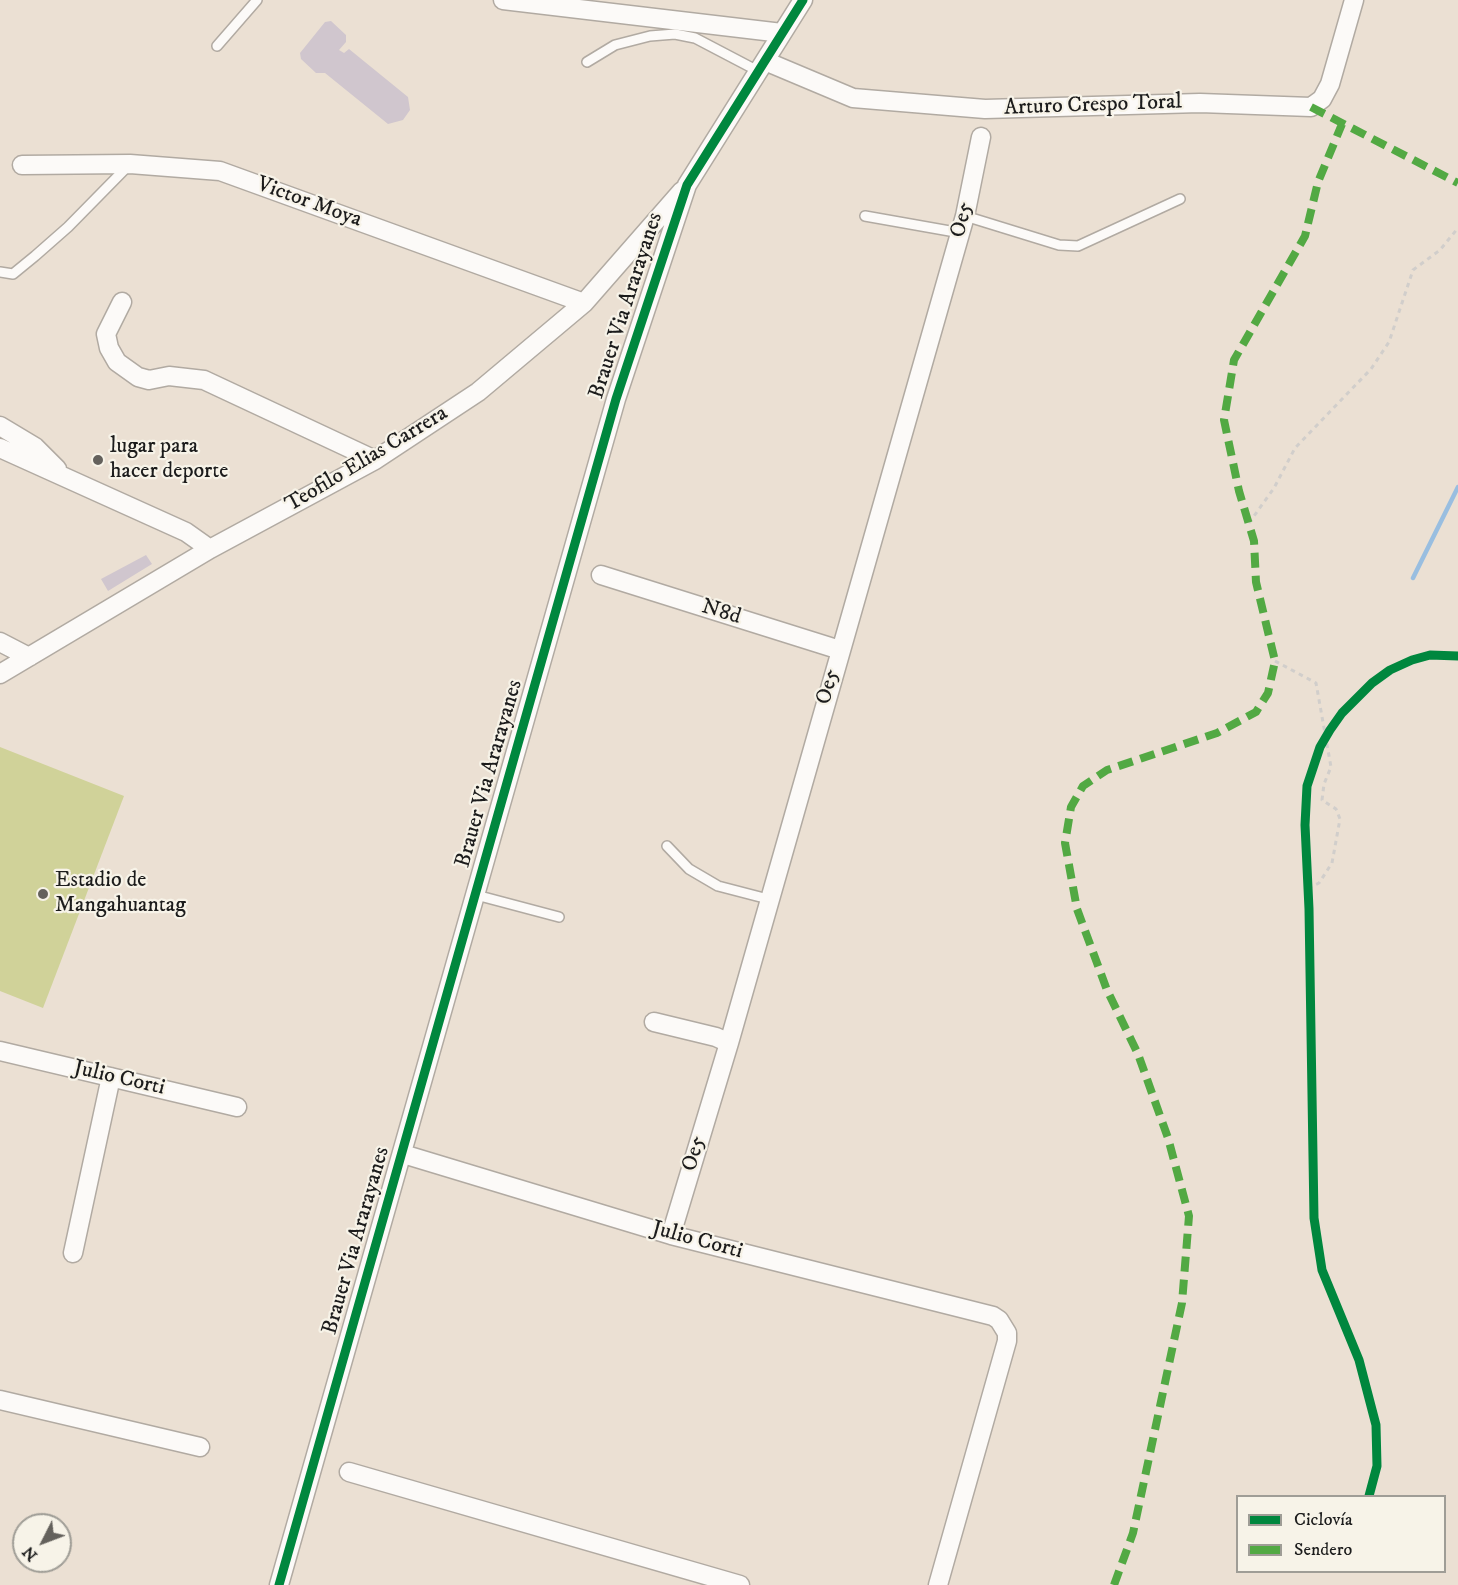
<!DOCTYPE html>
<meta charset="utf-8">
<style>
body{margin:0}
#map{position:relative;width:1458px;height:1585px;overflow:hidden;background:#ebe0d3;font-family:"IM FELL DW Pica",serif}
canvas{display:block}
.legend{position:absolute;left:1236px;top:1495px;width:210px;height:78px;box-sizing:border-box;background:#f7f3e8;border:2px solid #9f9d96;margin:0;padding:8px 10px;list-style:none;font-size:18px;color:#1c1c1c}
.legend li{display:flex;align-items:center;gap:12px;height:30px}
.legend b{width:30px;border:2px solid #9f9d96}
.north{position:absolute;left:12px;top:1513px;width:60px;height:60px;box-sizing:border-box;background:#f7f3e8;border:2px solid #9f9d96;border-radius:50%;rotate:228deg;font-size:16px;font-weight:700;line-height:24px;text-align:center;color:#1c1c1c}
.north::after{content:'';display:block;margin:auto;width:21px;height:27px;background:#64615c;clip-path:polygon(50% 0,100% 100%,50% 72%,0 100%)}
</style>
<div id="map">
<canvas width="1458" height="1585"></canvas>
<ul class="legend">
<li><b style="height:8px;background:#00873e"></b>Ciclovía</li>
<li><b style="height:8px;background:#52a943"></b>Sendero</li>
</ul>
<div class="north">N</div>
</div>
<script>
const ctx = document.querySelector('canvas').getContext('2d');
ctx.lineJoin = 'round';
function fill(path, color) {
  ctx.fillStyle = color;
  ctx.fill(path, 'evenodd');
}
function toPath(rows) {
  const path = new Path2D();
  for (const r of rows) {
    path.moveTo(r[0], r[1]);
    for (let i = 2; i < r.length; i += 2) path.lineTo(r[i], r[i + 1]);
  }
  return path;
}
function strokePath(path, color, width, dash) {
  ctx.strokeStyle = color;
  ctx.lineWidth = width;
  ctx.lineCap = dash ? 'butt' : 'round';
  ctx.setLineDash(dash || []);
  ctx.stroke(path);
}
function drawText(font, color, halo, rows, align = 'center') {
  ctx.font = font + ' "IM FELL DW Pica",serif';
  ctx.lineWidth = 4.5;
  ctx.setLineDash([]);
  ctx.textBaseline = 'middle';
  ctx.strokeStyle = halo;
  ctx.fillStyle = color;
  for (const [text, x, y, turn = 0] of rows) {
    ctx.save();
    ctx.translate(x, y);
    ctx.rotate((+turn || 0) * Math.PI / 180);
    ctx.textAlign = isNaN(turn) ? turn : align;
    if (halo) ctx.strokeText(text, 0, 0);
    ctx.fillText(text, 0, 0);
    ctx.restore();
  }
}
fill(toPath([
 [0,747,124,796,43,1008,0,991]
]), '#d0d299');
strokePath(toPath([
 [1413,578,1458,487]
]), '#99bee0', 4.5);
fill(toPath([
 [331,21,346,35,346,42,339,50,344,53,349,49,408,97,410,110,403,120,388,124,325,73,316,73,301,59,300,53,325,22],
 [146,555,152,564,108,591,101,579]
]), '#d0c6ce');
const service = toPath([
 [217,46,257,0],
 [587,62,615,45,650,36,675,34,695,38,758,71],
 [865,216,961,233],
 [965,216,1059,245,1078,246,1180,199],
 [0,272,13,274,35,256,68,227,128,166],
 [667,846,689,869,718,886,768,899],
 [476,895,559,917]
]);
const minor = toPath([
 [503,0,782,33],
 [765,61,853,98,985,109,1200,103,1311,107,1322,99,1330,84,1354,0],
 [22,165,130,164,220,171,584,303],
 [122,302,106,334,109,348,117,362,138,377,149,380,169,376,204,380,375,460],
 [0,426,35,447,57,469],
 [0,448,186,532,210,549],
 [601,575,840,650],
 [0,642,29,657],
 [0,674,210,549,375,460,478,392,584,303,682,191],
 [654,1022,716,1037,729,1043],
 [0,1051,237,1107],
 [403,1154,671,1235,993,1316,999,1320,1007,1333,1007,1341,938,1585],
 [671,1235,729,1043,965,216,981,137],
 [73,1253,111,1077],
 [0,1400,200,1447],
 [349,1472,740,1585],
 [279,1585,616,399,687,185,803,0]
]);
strokePath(service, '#b1aaa2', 12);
strokePath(minor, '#b1aaa2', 21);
strokePath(toPath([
 [1249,523,1274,488,1295,448,1371,369,1389,342,1413,270,1440,250,1458,228],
 [1275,661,1316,683,1331,767,1324,784,1322,800,1336,809,1340,819,1332,863,1319,883,1308,888]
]), '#d1cecb', 3, [4.5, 4.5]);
strokePath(service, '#fcfaf8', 9);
strokePath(minor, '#fcfaf8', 18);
strokePath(toPath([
 [1311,107,1458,183],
 [1114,1585,1133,1533,1182,1303,1189,1216,1168,1138,1138,1054,1107,990,1077,909,1065,843,1071,807,1083,786,1107,770,1217,733,1256,712,1268,693,1275,661,1256,582,1254,541,1239,491,1224,420,1234,360,1305,236,1318,182,1342,124]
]), '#52a943', 8, [15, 8]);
strokePath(toPath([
 [1369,1496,1377,1466,1376,1425,1359,1360,1322,1270,1314,1218,1309,909,1305,825,1307,786,1320,747,1330,730,1342,713,1372,683,1390,670,1412,660,1430,655,1458,656],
 [279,1585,616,399,687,185,803,0]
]), '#00873e', 9);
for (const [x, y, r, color] of [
 [98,460,6,"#64615c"],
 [43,894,6,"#64615c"]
]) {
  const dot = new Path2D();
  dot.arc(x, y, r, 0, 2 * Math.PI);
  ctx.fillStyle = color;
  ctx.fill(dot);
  strokePath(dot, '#f7f3e8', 2);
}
drawText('22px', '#1c1c1c', '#f7f3e8', [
 ["Arturo Crespo Toral",1093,106,-2],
 ["Victor Moya",309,203,20],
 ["Oe5",963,220,-76],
 ["Brauer Via Ararayanes",627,306,-72],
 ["Teofilo Elias Carrera",367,460,-31],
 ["N8d",721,613,17],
 ["Oe5",829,687,-74],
 ["Brauer Via Ararayanes",490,774,-74],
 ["Julio Corti",119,1079,13],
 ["Oe5",695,1154,-73],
 ["Brauer Via Ararayanes",357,1241,-74],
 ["Julio Corti",697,1241,15]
]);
drawText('22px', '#1c1c1c', '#f7f3e8', [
 ["lugar para",110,447],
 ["hacer deporte",110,472],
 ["Estadio de",55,881],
 ["Mangahuantag",55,906]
], 'left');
</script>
